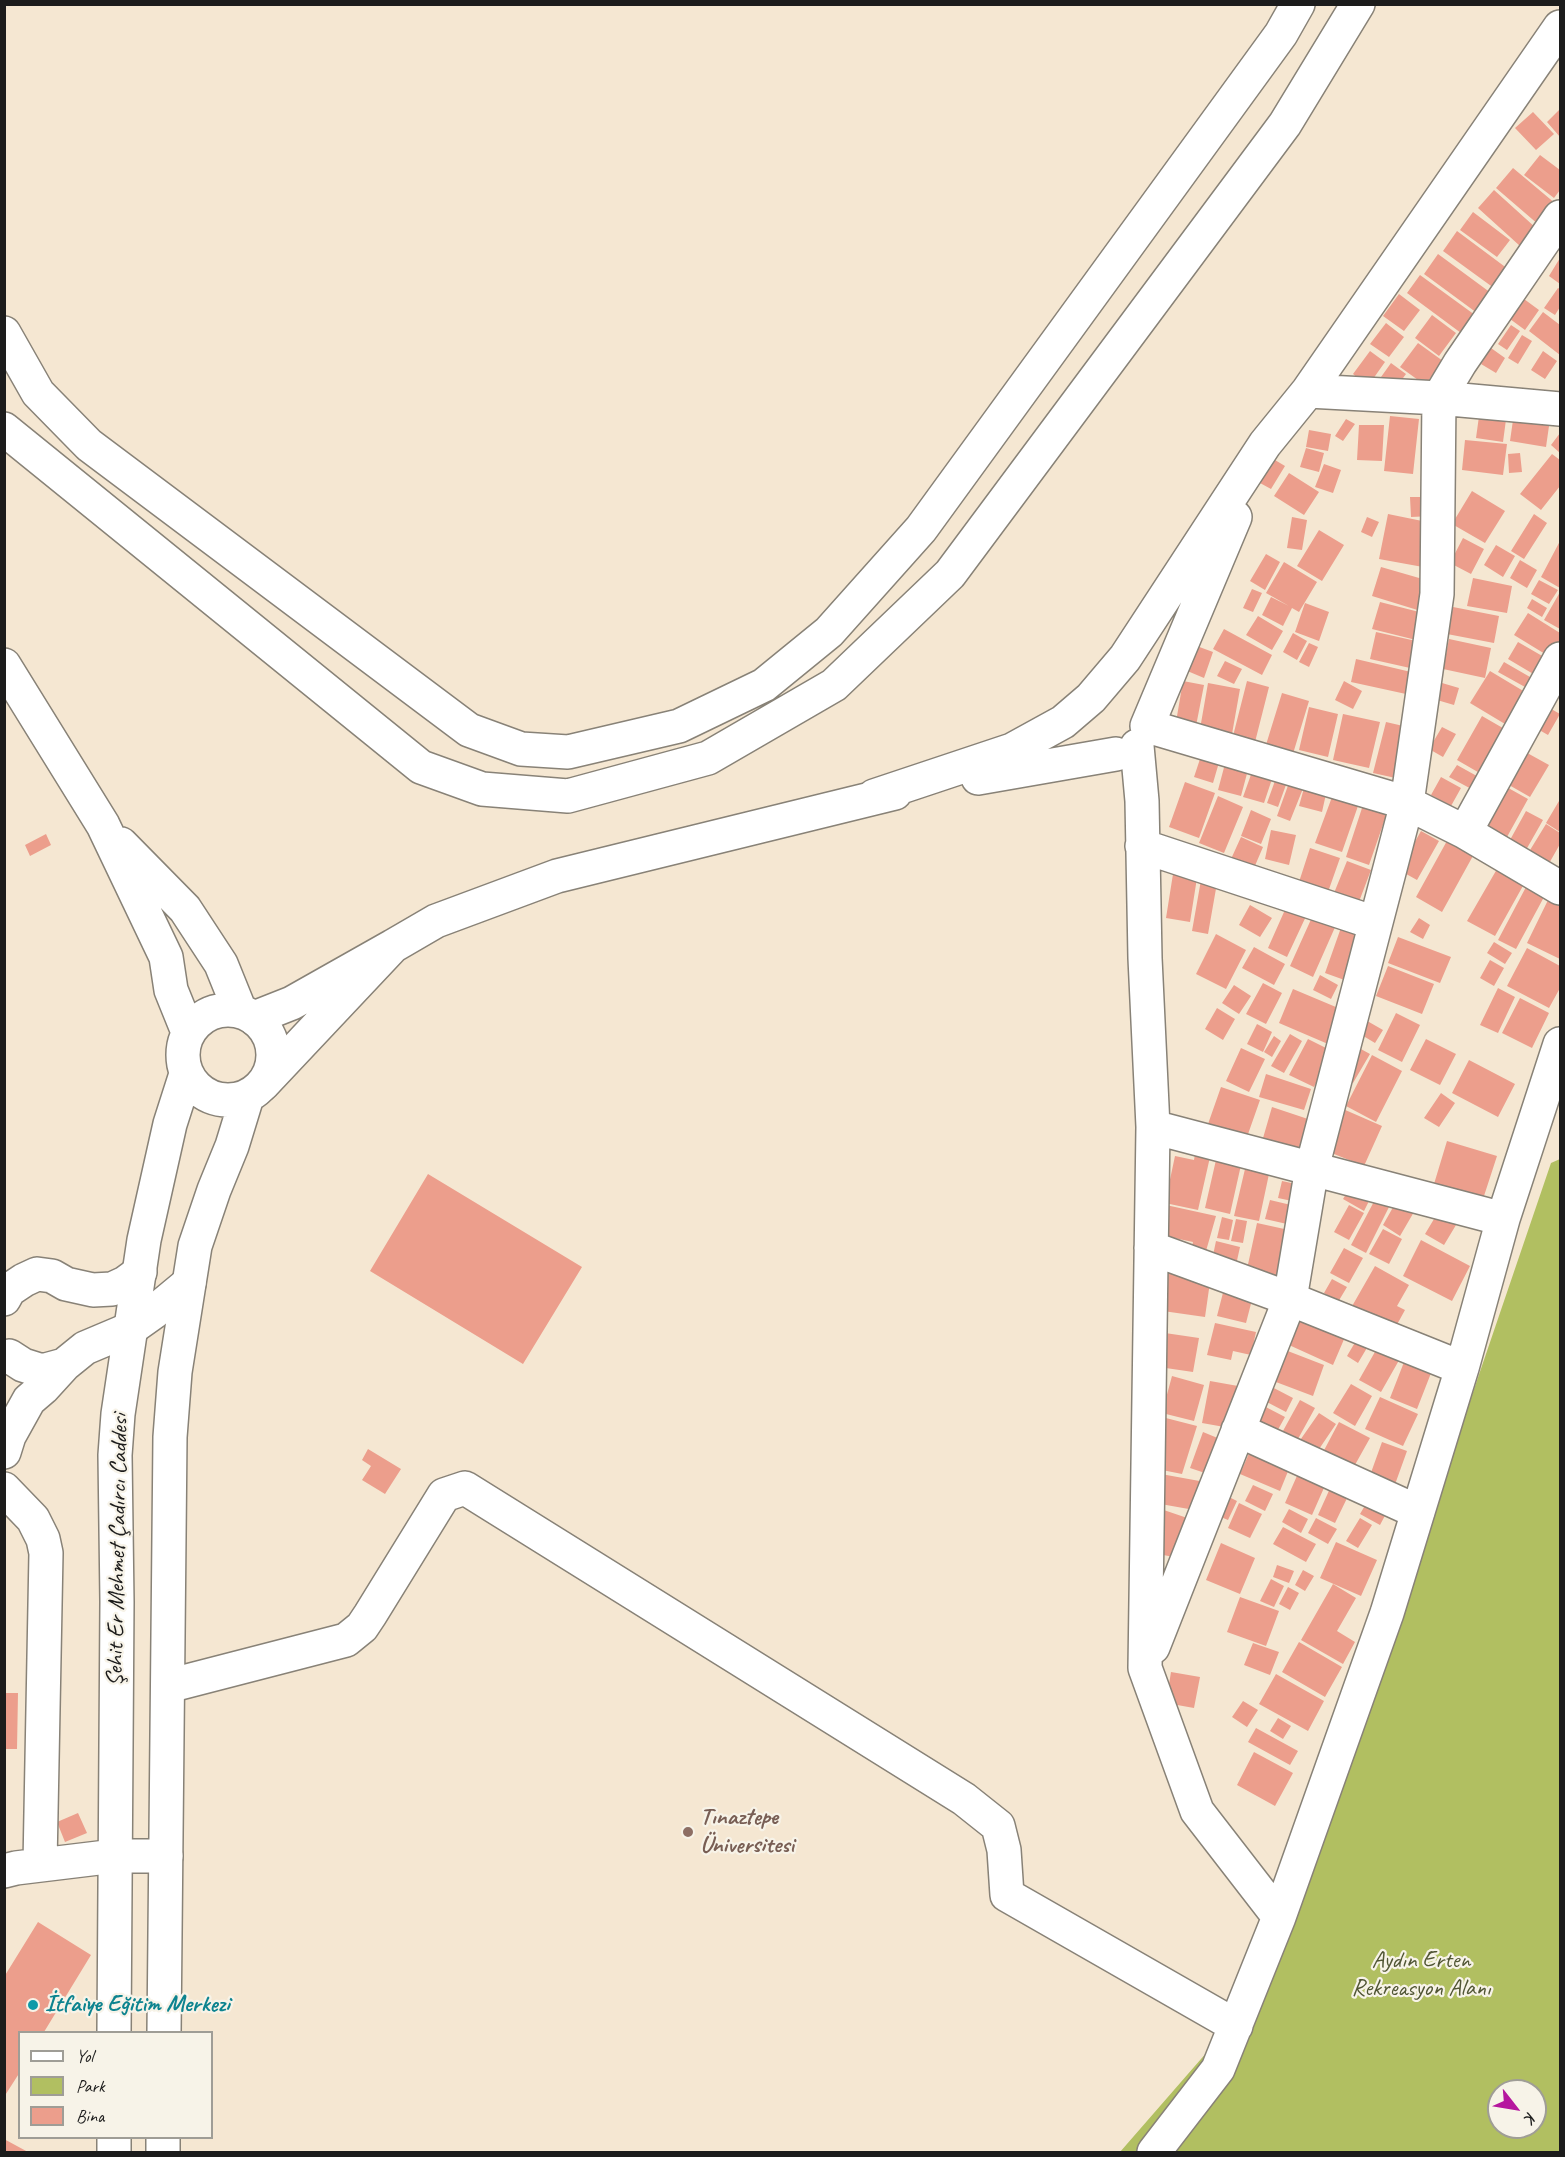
<!DOCTYPE html>
<meta charset="utf-8">
<style>
body{margin:0}
#map{position:relative;width:1565px;height:2157px;overflow:hidden;background:#f5e7d2;font-family:Caveat,sans-serif}
canvas{display:block}
.frame{position:absolute;inset:0;border:6px solid #1c1c1c;pointer-events:none}
.legend{position:absolute;left:18px;top:2031px;width:195px;height:108px;box-sizing:border-box;background:#f7f3e8;border:2px solid #9f9d96;margin:0;padding:8px 10px;list-style:none;font-size:18px;color:#1c1c1c}
.legend li{display:flex;align-items:center;gap:12px;height:30px}
.legend b{width:30px;border:2px solid #9f9d96}
.north{position:absolute;left:1487px;top:2079px;width:60px;height:60px;box-sizing:border-box;background:#f7f3e8;border:2px solid #9f9d96;border-radius:50%;rotate:121deg;font-size:16px;font-weight:700;line-height:24px;text-align:center;color:#1c1c1c}
.north::after{content:'';display:block;margin:auto;width:21px;height:27px;background:#b5179e;clip-path:polygon(50% 0,100% 100%,50% 72%,0 100%)}
</style>
<div id="map">
<canvas width="1565" height="2157"></canvas>
<div class="frame"></div>
<ul class="legend">
<li><b style="height:8px;background:#fff"></b>Yol</li>
<li><b style="height:16px;background:#b1bf61"></b>Park</li>
<li><b style="height:16px;background:#ec9e8c"></b>Bina</li>
</ul>
<div class="north">K</div>
</div>
<script>
const ctx = document.querySelector('canvas').getContext('2d');
ctx.lineJoin = 'round';
function fill(path, color) {
  ctx.fillStyle = color;
  ctx.fill(path, 'evenodd');
}
function toPath(rows) {
  const path = new Path2D();
  for (const r of rows) {
    if (r.length === 3) {
      path.moveTo(r[0] + r[2], r[1]);
      path.arc(r[0], r[1], r[2], 0, 2 * Math.PI);
      continue;
    }
    path.moveTo(r[0], r[1]);
    for (let i = 2; i < r.length; i += 2) path.lineTo(r[i], r[i + 1]);
  }
  return path;
}
function strokePath(path, color, width, dash) {
  ctx.strokeStyle = color;
  ctx.lineWidth = width;
  ctx.lineCap = dash ? 'butt' : 'round';
  ctx.setLineDash(dash || []);
  ctx.stroke(path);
}
function drawText(font, color, halo, rows, align = 'center') {
  ctx.font = font + ' Caveat,sans-serif';
  ctx.lineWidth = 4.5;
  ctx.setLineDash([]);
  ctx.textBaseline = 'middle';
  ctx.strokeStyle = halo;
  ctx.fillStyle = color;
  for (const [text, x, y, turn = 0] of rows) {
    ctx.save();
    ctx.translate(x, y);
    ctx.rotate((+turn || 0) * Math.PI / 180);
    ctx.textAlign = isNaN(turn) ? turn : align;
    if (halo) ctx.strokeText(text, 0, 0);
    ctx.fillText(text, 0, 0);
    ctx.restore();
  }
}
fill(toPath([
 [1560,1159,1560,2152,1120,2152,1275,1974,1551,1163],
 [1499,2091,1535,2091,1535,2127,1499,2127]
]), '#b1bf61');
fill(toPath([
 [1560,109,1560,137,1547,122],
 [1533,112,1554,134,1536,150,1515,128],
 [1540,155,1560,170,1560,190,1554,198,1524,175],
 [1513,168,1556,204,1539,225,1496,188],
 [1494,190,1536,228,1520,246,1478,208],
 [1473,212,1510,240,1497,257,1460,230],
 [1457,231,1512,272,1498,291,1443,251],
 [1438,254,1491,293,1477,313,1424,274],
 [1560,258,1560,284,1549,276],
 [1420,275,1475,315,1461,333,1407,293],
 [1558,288,1560,289,1560,307,1555,315,1544,308],
 [1399,294,1420,310,1404,331,1383,316],
 [1524,299,1539,310,1525,330,1510,319],
 [1543,312,1560,325,1560,355,1529,331],
 [1432,315,1456,333,1439,356,1415,338],
 [1386,323,1404,337,1389,357,1370,344],
 [1511,325,1520,331,1507,350,1498,344],
 [1522,335,1532,341,1518,364,1508,358],
 [1418,343,1443,361,1425,385,1400,367],
 [1491,348,1505,358,1496,373,1481,364],
 [1370,351,1385,362,1368,386,1353,374],
 [1543,351,1557,361,1545,379,1531,370],
 [1391,363,1406,374,1392,393,1371,391],
 [1480,409,1507,412,1503,442,1476,438],
 [1514,413,1550,419,1546,447,1510,441],
 [1390,416,1419,419,1413,474,1384,471],
 [1346,419,1355,424,1343,441,1335,436],
 [1359,425,1384,425,1382,461,1357,460],
 [1309,430,1331,434,1328,451,1306,447],
 [1560,433,1560,453,1551,445],
 [1465,440,1507,444,1503,475,1462,470],
 [1306,448,1324,453,1319,472,1300,467],
 [1520,453,1522,472,1509,473,1508,454],
 [1552,454,1560,460,1560,486,1541,510,1520,494],
 [1275,460,1285,466,1271,489,1260,483],
 [1324,464,1341,470,1333,493,1315,487],
 [1289,473,1319,492,1304,515,1274,496],
 [1472,491,1505,511,1485,543,1452,524],
 [1410,497,1432,497,1433,516,1411,517],
 [1388,514,1432,523,1423,567,1379,559],
 [1534,514,1547,523,1524,559,1511,551],
 [1292,517,1307,520,1302,550,1287,548],
 [1367,517,1379,522,1372,537,1361,532],
 [1319,530,1344,545,1322,581,1297,566],
 [1463,538,1484,549,1471,574,1450,563],
 [1560,541,1560,588,1541,577],
 [1496,545,1515,556,1503,577,1484,565],
 [1266,554,1280,562,1265,590,1250,581],
 [1520,560,1537,570,1527,588,1510,578],
 [1284,562,1317,582,1299,612,1292,608,1283,626,1262,615,1271,597,1289,606,1266,593],
 [1381,567,1433,582,1424,612,1372,596],
 [1473,578,1512,586,1507,613,1467,606],
 [1539,580,1558,590,1549,604,1531,594],
 [1252,589,1262,593,1253,612,1243,608],
 [1560,592,1560,629,1544,620],
 [1532,599,1547,608,1542,617,1527,608],
 [1380,602,1431,615,1424,642,1372,629],
 [1305,603,1329,612,1319,641,1295,632],
 [1453,607,1499,616,1494,643,1447,634],
 [1528,613,1560,633,1560,639,1550,657,1514,635],
 [1258,616,1283,631,1272,650,1246,635],
 [1224,629,1272,655,1262,675,1213,649],
 [1376,632,1425,643,1419,670,1370,659],
 [1293,633,1307,641,1297,660,1283,652],
 [1449,639,1491,648,1485,678,1443,669],
 [1518,642,1544,657,1535,675,1508,659],
 [1309,643,1318,647,1309,667,1299,662],
 [1194,645,1213,652,1204,678,1185,670],
 [1356,659,1411,672,1406,694,1351,682],
 [1225,661,1242,669,1234,684,1217,676],
 [1504,662,1530,677,1525,687,1498,672],
 [1490,671,1530,695,1510,727,1470,703],
 [1183,681,1204,685,1196,726,1176,722],
 [1247,681,1269,687,1255,742,1233,736],
 [1344,681,1362,691,1353,709,1335,700],
 [1208,683,1240,689,1232,734,1200,729],
 [1442,683,1459,688,1454,705,1437,700],
 [1282,693,1309,701,1292,757,1265,748],
 [1546,706,1560,714,1548,735,1534,727],
 [1309,707,1338,714,1328,757,1299,750],
 [1343,714,1380,722,1369,768,1333,760],
 [1482,716,1508,731,1483,775,1457,760],
 [1386,722,1412,728,1400,779,1373,773],
 [1442,727,1456,734,1443,757,1429,749],
 [1520,749,1549,765,1530,797,1502,781],
 [1202,753,1220,759,1213,783,1194,777],
 [1226,760,1249,766,1241,796,1218,790],
 [1457,765,1484,780,1477,792,1449,777],
 [1253,769,1273,776,1264,803,1243,797],
 [1441,777,1461,788,1451,806,1431,795],
 [1276,778,1287,782,1278,807,1267,803],
 [1290,780,1304,786,1290,821,1277,816],
 [1185,782,1215,793,1199,838,1169,827],
 [1503,785,1528,799,1502,846,1476,832],
 [1304,788,1326,794,1322,812,1299,806],
 [1218,796,1243,807,1224,853,1199,843],
 [1332,797,1358,806,1342,852,1315,843],
 [1559,801,1560,802,1560,832,1546,823],
 [1363,805,1387,813,1369,865,1346,857],
 [1251,810,1271,819,1261,844,1241,836],
 [1526,811,1543,820,1526,850,1510,840],
 [1546,824,1560,833,1560,844,1547,867,1527,855],
 [1271,830,1296,835,1289,865,1265,859],
 [1421,831,1439,841,1417,880,1399,870],
 [46,834,51,845,30,856,25,845],
 [1241,837,1263,847,1254,868,1231,859],
 [1448,839,1474,854,1442,912,1416,897],
 [1310,848,1340,858,1328,892,1299,882],
 [1347,861,1371,870,1357,907,1332,898],
 [1497,869,1524,884,1495,936,1467,921],
 [1173,874,1197,878,1190,922,1166,918],
 [1201,880,1217,883,1208,934,1192,931],
 [1526,887,1544,897,1516,949,1498,940],
 [1549,898,1560,904,1560,959,1527,943],
 [1288,903,1308,912,1287,957,1268,948],
 [1250,905,1272,918,1260,937,1239,925],
 [1313,915,1336,925,1313,977,1290,966],
 [1419,918,1430,925,1423,939,1410,932],
 [1343,922,1368,931,1350,982,1325,973],
 [1216,934,1246,950,1226,989,1196,974],
 [1398,937,1451,957,1440,983,1388,963],
 [1494,942,1512,953,1505,964,1487,953],
 [1254,947,1285,964,1274,985,1242,968],
 [1527,948,1560,966,1560,988,1549,1008,1507,986],
 [1490,960,1504,968,1494,986,1480,978],
 [1388,966,1434,984,1422,1014,1376,996],
 [1320,975,1338,985,1331,999,1313,990],
 [1263,983,1282,993,1266,1024,1246,1014],
 [1234,985,1251,996,1239,1014,1222,1003],
 [1498,988,1515,997,1498,1033,1480,1025],
 [1293,989,1343,1010,1328,1044,1279,1023],
 [1520,998,1549,1013,1532,1048,1502,1033],
 [1217,1008,1235,1019,1223,1040,1205,1029],
 [1396,1013,1420,1025,1402,1062,1378,1050],
 [1362,1018,1383,1030,1375,1043,1355,1031],
 [1257,1024,1272,1032,1263,1052,1247,1044],
 [1290,1034,1302,1041,1284,1073,1271,1066],
 [1274,1036,1281,1041,1272,1057,1264,1052],
 [1308,1039,1332,1051,1314,1087,1289,1075],
 [1426,1039,1456,1054,1440,1085,1410,1070],
 [1241,1048,1265,1059,1249,1092,1226,1081],
 [1359,1048,1370,1054,1353,1083,1342,1077],
 [1372,1055,1402,1071,1376,1122,1346,1106],
 [1469,1060,1515,1084,1498,1117,1452,1093],
 [1266,1074,1311,1089,1304,1110,1259,1097],
 [1221,1087,1260,1100,1247,1137,1208,1124],
 [1441,1093,1455,1103,1439,1127,1424,1118],
 [1272,1107,1317,1122,1305,1159,1261,1145],
 [1343,1109,1382,1126,1364,1166,1324,1150],
 [1447,1141,1497,1156,1483,1199,1434,1184],
 [1195,1154,1210,1157,1198,1210,1165,1203,1175,1156,1194,1160],
 [1216,1160,1241,1165,1230,1214,1205,1208],
 [1245,1169,1269,1174,1259,1221,1234,1216],
 [428,1174,582,1267,523,1364,370,1271],
 [1282,1181,1296,1184,1292,1201,1278,1198],
 [1351,1186,1371,1197,1364,1211,1343,1199],
 [1379,1192,1393,1199,1366,1253,1351,1245],
 [1400,1195,1418,1205,1400,1236,1383,1225],
 [1270,1200,1291,1205,1287,1224,1265,1219],
 [1166,1205,1216,1216,1204,1258,1190,1255,1193,1242,1160,1235],
 [1349,1205,1364,1213,1349,1240,1334,1232],
 [1440,1209,1459,1220,1444,1245,1425,1234],
 [1222,1217,1233,1220,1229,1240,1217,1238],
 [1236,1219,1247,1221,1243,1243,1231,1241],
 [1257,1223,1289,1230,1279,1276,1247,1269],
 [1383,1229,1402,1239,1389,1264,1369,1254],
 [1421,1240,1470,1266,1452,1301,1403,1276],
 [1216,1241,1240,1247,1236,1265,1212,1260],
 [1344,1248,1363,1258,1349,1283,1330,1273],
 [1375,1266,1409,1285,1397,1306,1405,1310,1394,1330,1351,1308],
 [1168,1269,1211,1275,1205,1317,1163,1311],
 [1332,1279,1347,1287,1338,1302,1324,1293],
 [1225,1285,1254,1292,1246,1323,1217,1316],
 [1304,1311,1348,1330,1333,1365,1289,1345],
 [1215,1323,1256,1332,1251,1355,1233,1351,1231,1360,1207,1355],
 [1165,1333,1199,1338,1193,1372,1159,1367],
 [1360,1334,1371,1341,1358,1363,1347,1356],
 [1380,1343,1402,1355,1381,1392,1359,1380],
 [1280,1348,1324,1365,1313,1396,1268,1379],
 [1406,1357,1433,1368,1417,1409,1390,1398],
 [1172,1376,1204,1385,1194,1421,1162,1413],
 [1210,1381,1238,1386,1230,1428,1202,1423],
 [1351,1384,1372,1396,1355,1426,1333,1413],
 [1270,1386,1293,1398,1286,1412,1263,1400],
 [1380,1397,1418,1414,1403,1446,1365,1429],
 [1300,1400,1315,1408,1293,1448,1278,1440],
 [1260,1404,1285,1417,1275,1435,1250,1421],
 [1319,1413,1336,1424,1313,1458,1296,1446],
 [1158,1416,1197,1426,1182,1474,1152,1468],
 [1339,1422,1370,1438,1351,1472,1321,1456],
 [1203,1432,1220,1439,1208,1474,1190,1468],
 [1254,1442,1293,1459,1280,1491,1240,1474],
 [1382,1442,1407,1451,1393,1490,1368,1481],
 [368,1449,401,1469,385,1494,362,1480,371,1466,362,1460],
 [1300,1469,1327,1481,1312,1515,1285,1503],
 [1161,1474,1205,1482,1200,1511,1155,1503],
 [1332,1484,1350,1492,1335,1523,1318,1515],
 [1253,1485,1273,1494,1265,1511,1245,1501],
 [1225,1495,1237,1501,1228,1520,1216,1515],
 [1370,1497,1389,1508,1380,1525,1360,1514],
 [1239,1503,1262,1514,1250,1538,1228,1528],
 [1155,1507,1196,1521,1184,1559,1153,1553],
 [1289,1509,1308,1519,1301,1533,1282,1522],
 [1316,1518,1337,1529,1328,1544,1308,1533],
 [1360,1518,1372,1525,1358,1548,1346,1541],
 [1283,1527,1316,1544,1306,1562,1273,1544],
 [1336,1542,1377,1560,1361,1596,1320,1578],
 [1221,1543,1255,1558,1240,1594,1206,1580],
 [1277,1565,1294,1571,1289,1583,1273,1577],
 [1303,1570,1314,1576,1305,1591,1295,1585],
 [1271,1579,1284,1586,1274,1607,1260,1601],
 [1333,1584,1356,1598,1337,1631,1355,1642,1343,1664,1301,1640],
 [1288,1587,1299,1593,1290,1610,1279,1604],
 [1240,1597,1279,1611,1266,1646,1227,1632],
 [1299,1642,1342,1667,1325,1697,1282,1672],
 [1253,1643,1279,1652,1270,1675,1244,1665],
 [1171,1672,1200,1677,1194,1708,1166,1703],
 [1276,1674,1324,1701,1308,1731,1259,1704],
 [4,1693,18,1693,17,1749,4,1749],
 [1243,1701,1258,1710,1247,1727,1232,1717],
 [1278,1718,1291,1726,1283,1739,1270,1731],
 [1256,1728,1298,1751,1290,1765,1248,1742],
 [1254,1752,1293,1773,1275,1806,1237,1785],
 [78,1813,87,1833,65,1842,57,1822],
 [38,1922,91,1955,44,2032,20,2032,20,2072,4,2097,4,1977],
 [4,2139,28,2152,4,2152]
]), '#ec9e8c');
const minor = toPath([
 [4,333,38,393,89,445,469,730,521,749,568,752,679,726,764,685,829,632,921,529,1281,34,1298,4],
 [1308,391,1439,398,1460,363,1560,217],
 [4,429,421,767,482,789,568,796,708,758,834,685,950,574,1285,124,1358,4],
 [1235,517,1147,726,1407,803,1465,832,1560,888],
 [1137,746,1142,801,1145,958,1153,1127,1145,1668,1197,1811,1279,1917,1218,2069,1154,2152],
 [978,778,1116,754],
 [874,796,1012,750,1063,722,1091,698,1125,658,1265,444,1308,391,1560,27],
 [1465,832,1560,659],
 [1142,846,1375,923],
 [393,946,436,921,557,876,895,793],
 [254,1018,292,1003,393,946,263,1084],
 [1153,1127,1503,1219],
 [1151,1248,1290,1299,1462,1368],
 [4,1299,9,1290,24,1280,37,1274,52,1276,66,1284,93,1290,112,1289,125,1283,140,1272],
 [9,1356,23,1365,42,1371,64,1365],
 [1238,1430,1418,1512],
 [4,1452,9,1436,29,1400,43,1388,64,1365,85,1348,130,1329,154,1312,189,1283],
 [4,1489,33,1519,43,1539,46,1553,40,1864],
 [1153,1647,1290,1299,1312,1168,1407,803,1437,594,1439,398,1560,409],
 [168,1686,346,1640,362,1627,370,1615,444,1495,465,1488,964,1799,998,1826,1004,1850,1007,1895,1236,2026],
 [4,1871,16,1868,115,1856,166,1856],
 [1279,1917,1387,1613,1462,1368,1503,1219,1560,1044]
]);
const major = toPath([
 [4,665,103,825,166,957,171,990,188,1032],
 [121,844,185,909,221,964,240,1011],
 [228,1055,45],
 [114,2032,117,1602,115,1455,118,1414,144,1240,170,1124,186,1074],
 [164,2032,170,1437,175,1372,195,1246,214,1190,232,1146,247,1097],
 [114,2152,114,2138],
 [163,2152,163,2138]
]);
strokePath(minor, '#888277', 36);
strokePath(major, '#888277', 36);
strokePath(minor, '#fff', 33);
strokePath(major, '#fff', 33);
for (const [x, y, r, color] of [
 [688,1832,6,"#8d6e63"],
 [33,2005,6,"#0f9aa8"]
]) {
  const dot = new Path2D();
  dot.arc(x, y, r, 0, 2 * Math.PI);
  ctx.fillStyle = color;
  ctx.fill(dot);
  strokePath(dot, '#f7f3e8', 2);
}
drawText('24px', '#1c1c1c', '#f7f3e8', [
 ["Şehit Er Mehmet Çadırcı Caddesi",118,1550,-89]
]);
drawText('bold 24px', '#785e54', '#f7f3e8', [
 ["Tınaztepe",700,1818],
 ["Üniversitesi",700,1846]
], 'left');
drawText('24px', '#505534', '#f7f3e8', [
 ["Aydın Erten",1421,1961],
 ["Rekreasyon Alanı",1421,1989]
]);
drawText('bold 24px', '#0d838f', '#f7f3e8', [
 ["İtfaiye Eğitim Merkezi",45,2005]
], 'left');
</script>
